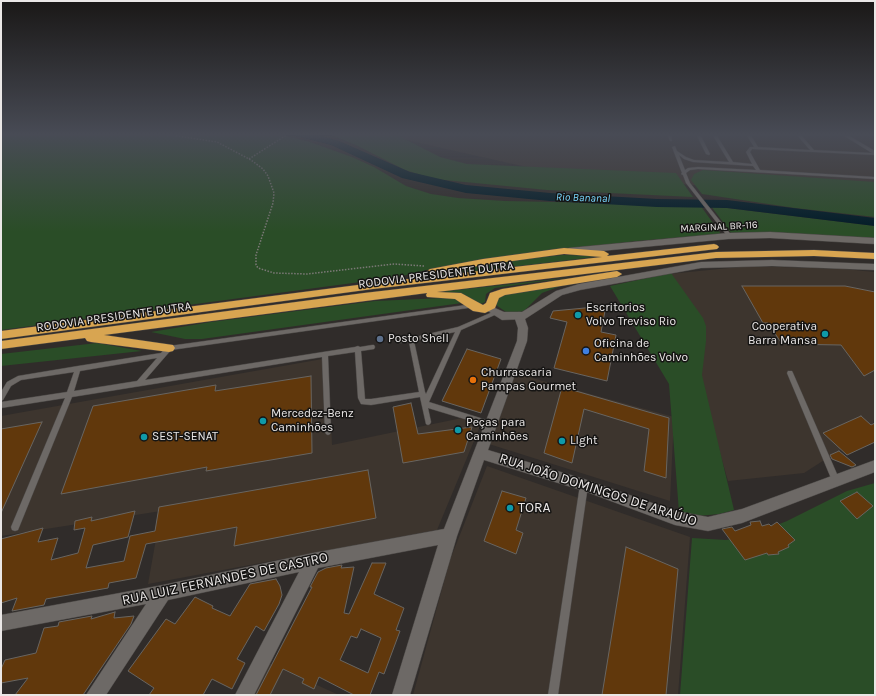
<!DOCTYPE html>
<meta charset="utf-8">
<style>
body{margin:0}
#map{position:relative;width:876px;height:696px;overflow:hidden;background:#302c2a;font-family:Karla,sans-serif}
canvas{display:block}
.frame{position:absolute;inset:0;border:2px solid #eae7e6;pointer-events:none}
</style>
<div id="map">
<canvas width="876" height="696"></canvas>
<div class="frame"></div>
</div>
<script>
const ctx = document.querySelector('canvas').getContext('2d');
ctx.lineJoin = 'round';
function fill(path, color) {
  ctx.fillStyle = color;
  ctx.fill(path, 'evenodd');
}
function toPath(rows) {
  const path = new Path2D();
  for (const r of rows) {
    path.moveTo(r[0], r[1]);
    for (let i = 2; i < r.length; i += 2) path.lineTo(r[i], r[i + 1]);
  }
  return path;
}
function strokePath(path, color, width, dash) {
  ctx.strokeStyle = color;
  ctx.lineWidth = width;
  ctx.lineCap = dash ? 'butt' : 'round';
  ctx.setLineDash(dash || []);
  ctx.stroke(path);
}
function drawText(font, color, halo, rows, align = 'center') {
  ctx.font = font + ' Karla,sans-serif';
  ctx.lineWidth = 3;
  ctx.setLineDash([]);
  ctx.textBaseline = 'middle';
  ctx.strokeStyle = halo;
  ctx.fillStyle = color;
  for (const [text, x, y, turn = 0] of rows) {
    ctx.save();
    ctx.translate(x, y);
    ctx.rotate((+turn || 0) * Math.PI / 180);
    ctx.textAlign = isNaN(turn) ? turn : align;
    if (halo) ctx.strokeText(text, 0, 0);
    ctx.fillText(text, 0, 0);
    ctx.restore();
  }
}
fill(toPath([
 [379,134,875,134,875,200,558,174],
 [749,266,844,269,875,272,875,416,871,430,804,473,728,481,669,274],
 [328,358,332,445,462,418,481,424,437,530,148,584,161,511,1,536,1,416],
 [514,373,674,417,670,501,489,444],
 [487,466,690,537,678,695,413,695,450,560],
 [266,662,339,695,249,695]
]), '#3d352e');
fill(toPath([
 [1,134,279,134,310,142,352,157,374,167,406,186,431,194,458,198,505,201,700,205,721,234,637,241,585,247,439,267,398,277,1,330],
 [328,134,395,134,440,157,467,164,676,173,693,197,547,190,434,179,405,170,356,145],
 [703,170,875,182,875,217,795,208,702,194,691,180,694,174],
 [711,206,875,226,875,239,731,233],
 [563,255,603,256,410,279,456,269,512,260],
 [671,273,703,318,706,326,706,341,702,375,734,510,719,514,698,516,679,512,669,384,610,286],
 [573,277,495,288,486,294,485,302,481,304,440,292],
 [569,283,542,293,525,310,519,313,506,312,496,305,496,303,501,295],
 [443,298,456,299,462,303,202,339,185,339,151,332,211,322,375,301],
 [97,343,142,351,1,366,1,354],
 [875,483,875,695,680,695,692,538,726,540,749,536,787,521,847,491]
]), '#2a4d27');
fill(toPath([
 [295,134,314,134,339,141,410,172,466,185,550,193,657,199,727,200,875,218,875,226,727,208,657,207,550,201,466,193,402,178,331,145,296,136,295,134]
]), '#001b26');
const building = toPath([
 [742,286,845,286,875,292,875,370,864,376,841,345,782,344,768,323,763,323,742,286],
 [606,306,601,332,616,335,607,381,554,368,567,322,550,318,553,311,606,306],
 [467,349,501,359,481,413,442,401,467,349],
 [311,376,312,453,206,471,207,467,61,494,93,406,216,385,215,391,311,376],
 [562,387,669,418,666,478,644,471,649,429,584,409,572,463,544,453,562,387],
 [411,403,418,434,472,427,464,452,403,463,393,407,411,403],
 [861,416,871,425,875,423,875,442,847,455,823,433,861,416],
 [42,422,1,513,1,429,42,422],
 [839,451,856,465,852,467,832,459,830,455,839,451],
 [368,470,376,518,234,546,237,527,146,544,136,578,109,583,108,588,46,599,44,605,12,611,17,598,1,603,1,539,43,528,38,542,58,538,51,560,78,553,85,528,74,530,75,521,92,517,91,521,135,511,128,537,93,545,86,568,124,561,130,536,155,531,159,507,368,470],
 [502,491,526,498,516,530,523,533,516,554,484,541,502,491],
 [857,492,873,506,857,519,840,501,857,492],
 [760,521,762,526,769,524,771,526,777,522,795,540,788,545,789,547,778,552,779,554,768,555,767,553,745,560,722,529,732,527,735,531,751,525,750,522,760,521],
 [626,547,678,569,666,695,602,695,626,547],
 [372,563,386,563,374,594,404,608,396,630,400,631,384,674,379,672,370,695,354,695,319,677,314,689,302,683,304,679,283,669,270,695,256,695,312,587,310,587,318,572,326,568,342,565,341,568,354,567,344,613,349,614,372,563],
 [361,629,381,638,368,673,340,660,351,636,357,638,361,629],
 [276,579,280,586,282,595,279,604,264,631,256,626,237,659,245,663,232,689,212,679,203,695,149,695,154,688,128,671,166,619,175,624,195,597,213,606,212,608,230,616,250,584,276,579],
 [115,612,114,618,134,616,131,624,83,695,15,695,28,678,1,683,1,669,5,660,36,653,44,628,58,626,59,622,92,616,91,619,115,612]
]);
fill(building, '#61380c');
strokePath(building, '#686561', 1);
const service = toPath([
 [667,134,671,134,672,141,670,141,667,134],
 [696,134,700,134,710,154,709,155,706,154,696,134],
 [712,134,716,134,733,162,752,164,746,152,750,147,754,147,746,134,750,134,758,147,810,150,796,134,800,134,814,150,872,153,841,134,846,134,875,151,875,155,752,149,750,152,760,170,875,177,875,179,698,169,690,170,686,173,690,183,732,236,732,237,728,237,686,183,683,175,681,174,682,173,672,147,675,146,677,151,686,157,694,160,729,162,712,134],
 [679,155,684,159,693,162,753,166,756,170,698,167,688,168,685,170,679,155],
 [473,304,475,305,476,306,475,307,171,350,145,380,355,347,358,346,360,347,372,345,374,345,375,347,374,349,361,351,365,399,371,399,419,392,409,342,399,343,398,341,399,339,411,338,458,327,495,311,498,313,497,314,461,330,429,402,493,422,494,424,493,426,491,427,428,408,431,422,430,424,428,425,426,424,420,397,371,405,361,404,358,398,355,352,328,356,331,432,330,434,328,435,326,434,325,432,322,357,72,397,18,530,15,531,12,530,11,527,65,398,1,408,1,402,67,392,74,372,21,380,11,386,3,400,1,401,1,392,7,382,18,376,78,366,161,353,167,346,169,346,473,304],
 [455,332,426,394,425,392,414,341,455,332],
 [157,358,137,381,74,391,80,371,157,358],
 [788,371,792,371,793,373,840,481,839,483,836,484,833,483,787,373,788,371],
 [584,481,587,482,588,485,558,695,548,695,580,485,581,482,584,481]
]);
const minor = toPath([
 [519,312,524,316,528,328,527,341,488,450,584,479,675,511,708,517,742,509,875,460,875,472,742,523,708,531,675,525,584,491,484,460,457,536,410,695,392,695,438,545,318,568,254,695,235,695,299,572,168,600,106,695,86,695,146,604,1,631,1,615,163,585,313,553,444,529,517,341,518,328,514,316,519,312]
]);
const secondary = toPath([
 [770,232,875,238,875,244,770,238,728,239,569,254,565,251,569,248,728,233,770,232],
 [772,260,875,264,875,270,772,266,701,268,580,290,562,295,525,319,502,320,483,308,488,305,504,312,522,312,556,291,579,284,701,262,772,260]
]);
const motorway = toPath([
 [714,244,717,245,719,247,717,249,373,289,1,339,1,331,373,283,602,257,564,254,483,265,430,275,425,272,430,269,483,259,564,248,604,251,609,254,607,256,714,244],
 [814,250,875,253,875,259,814,256,716,258,437,292,461,293,483,305,486,303,490,293,502,289,617,271,622,274,617,277,505,295,499,298,495,308,485,313,473,311,455,299,427,297,426,295,427,293,104,335,173,345,175,348,173,351,169,352,91,342,87,341,85,338,1,349,1,341,364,293,716,252,814,250]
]);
strokePath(service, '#4a4745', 1);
strokePath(minor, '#4a4745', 1);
strokePath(secondary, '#4a4745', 1);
strokePath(motorway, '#4a4745', 1);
strokePath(toPath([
 [164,134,217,142,251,160,263,169,268,176,274,193,273,203,256,255,256,265,258,268,274,273,307,274,394,264,424,266],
 [249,159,288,134]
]), '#7c7977', 1.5, [1.5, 1.5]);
fill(service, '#6d6966');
fill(minor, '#6d6966');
fill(secondary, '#6d6966');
fill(motorway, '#d8a551');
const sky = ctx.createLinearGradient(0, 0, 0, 232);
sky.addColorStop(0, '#1a1817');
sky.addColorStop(0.58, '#484b55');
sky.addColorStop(1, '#484b5500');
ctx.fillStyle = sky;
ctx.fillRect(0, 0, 876, 232);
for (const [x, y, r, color] of [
 [578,315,4,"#0f9aa8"],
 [825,334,4,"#0f9aa8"],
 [380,339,4,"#5c6f8a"],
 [586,351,4,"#3f7fe0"],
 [473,380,4,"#e8710a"],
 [263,421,4,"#0f9aa8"],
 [458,430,4,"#0f9aa8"],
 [144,437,4,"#0f9aa8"],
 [562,441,4,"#0f9aa8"],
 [510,508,4,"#0f9aa8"]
]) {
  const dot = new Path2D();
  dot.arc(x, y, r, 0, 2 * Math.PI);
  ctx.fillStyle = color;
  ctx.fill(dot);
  strokePath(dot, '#161514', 1.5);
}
drawText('10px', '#eae7e6', '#161514', [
 ["MARGINAL BR-116",719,227,-3]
]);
drawText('italic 11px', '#7ad8ff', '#161514', [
 ["Rio Bananal",583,198,2]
]);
drawText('12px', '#eae7e6', '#161514', [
 ["RODOVIA PRESIDENTE DUTRA",436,275,-7],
 ["RODOVIA PRESIDENTE DUTRA",114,317,-8]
]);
drawText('12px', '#eae7e6', '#161514', [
 ["Escritorios",586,308],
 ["Volvo Treviso Rio",586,322],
 ["Cooperativa",817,327,"right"],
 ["Barra Mansa",817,341,"right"],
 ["Posto Shell",388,339],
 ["Oficina de",594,344],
 ["Caminhões Volvo",594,358],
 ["Churrascaria",481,373],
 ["Pampas Gourmet",481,387],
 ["Mercedez-Benz",271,414],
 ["Caminhões",271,428],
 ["Peças para",466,423],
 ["Caminhões",466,437],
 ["SEST-SENAT",152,437],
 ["LIght",570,441]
], 'left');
drawText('14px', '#eae7e6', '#161514', [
 ["RUA JOÃO DOMINGOS DE ARAÚJO",598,490,18],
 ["RUA LUIZ FERNANDES DE CASTRO",225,579,-12]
]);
drawText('14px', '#eae7e6', '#161514', [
 ["TORA",518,508]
], 'left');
</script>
